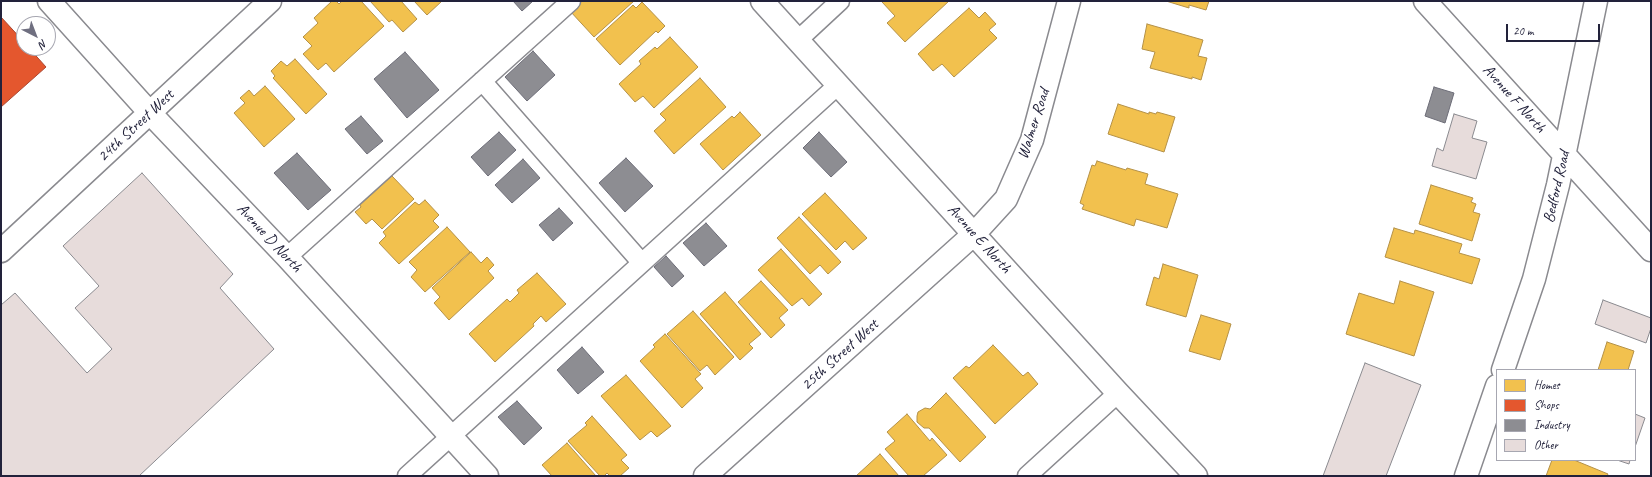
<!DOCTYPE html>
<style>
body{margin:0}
#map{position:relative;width:1652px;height:477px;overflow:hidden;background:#fff;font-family:Caveat,sans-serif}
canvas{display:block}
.frame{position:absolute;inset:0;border:2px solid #22223b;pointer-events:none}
.legend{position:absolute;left:1496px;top:369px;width:140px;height:92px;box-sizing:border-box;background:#fff;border:1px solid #a7a7b1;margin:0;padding:5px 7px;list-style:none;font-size:12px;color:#22223b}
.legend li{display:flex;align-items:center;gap:8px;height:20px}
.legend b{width:20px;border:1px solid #a7a7b1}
.north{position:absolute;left:16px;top:16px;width:40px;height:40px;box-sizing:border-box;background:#fff;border:1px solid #a7a7b1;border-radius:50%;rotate:138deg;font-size:11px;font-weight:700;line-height:16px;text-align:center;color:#22223b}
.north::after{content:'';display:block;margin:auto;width:14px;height:18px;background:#6f6f80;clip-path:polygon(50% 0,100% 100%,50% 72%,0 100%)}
.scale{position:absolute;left:1506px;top:24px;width:94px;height:18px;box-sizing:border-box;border:2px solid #22223b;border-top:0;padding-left:5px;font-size:12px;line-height:14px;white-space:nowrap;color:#22223b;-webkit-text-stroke:3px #fff;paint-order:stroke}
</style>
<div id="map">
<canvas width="1652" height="477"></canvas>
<div class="frame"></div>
<ul class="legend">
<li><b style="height:11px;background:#f2c14e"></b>Homes</li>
<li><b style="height:11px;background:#e4572e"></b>Shops</li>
<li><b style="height:11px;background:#8d8d92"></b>Industry</li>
<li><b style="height:11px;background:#e7dcdb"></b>Other</li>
</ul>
<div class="north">N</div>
<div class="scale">20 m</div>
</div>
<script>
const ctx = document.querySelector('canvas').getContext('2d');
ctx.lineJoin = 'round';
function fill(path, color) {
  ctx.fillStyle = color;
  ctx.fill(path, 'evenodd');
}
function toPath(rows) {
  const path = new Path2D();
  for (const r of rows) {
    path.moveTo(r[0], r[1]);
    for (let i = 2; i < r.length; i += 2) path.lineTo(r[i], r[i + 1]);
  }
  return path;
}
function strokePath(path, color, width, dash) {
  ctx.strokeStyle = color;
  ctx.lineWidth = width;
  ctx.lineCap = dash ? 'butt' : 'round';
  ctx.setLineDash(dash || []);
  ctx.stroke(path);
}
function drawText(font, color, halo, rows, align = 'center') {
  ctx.font = font + ' Caveat,sans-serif';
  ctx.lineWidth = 4;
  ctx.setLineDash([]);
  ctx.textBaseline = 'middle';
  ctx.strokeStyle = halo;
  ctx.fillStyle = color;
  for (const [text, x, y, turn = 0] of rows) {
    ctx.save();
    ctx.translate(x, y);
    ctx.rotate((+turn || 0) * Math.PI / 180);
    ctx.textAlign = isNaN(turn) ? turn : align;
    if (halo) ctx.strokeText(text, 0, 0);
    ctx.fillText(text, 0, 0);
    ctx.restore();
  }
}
const homes = toPath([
 [332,1,336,1,339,4,342,1,361,1,384,26,334,72,326,63,318,70,303,54,312,46,303,37,318,23,314,18,332,1],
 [370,1,401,1,417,19,403,32,392,20,389,22,370,1],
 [414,1,442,1,427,15,414,1],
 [581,1,634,1,594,37,570,11,581,1],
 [884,1,949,1,905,42,887,23,895,16,882,2,884,1],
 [1166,1,1209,1,1206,10,1189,5,1189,8,1166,1],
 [642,2,665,26,658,33,656,31,620,65,596,39,633,5,636,8,642,2],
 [969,8,979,18,985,12,996,24,989,30,997,38,954,77,942,64,933,71,918,54,969,8],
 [1147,24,1203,40,1198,56,1207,58,1201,80,1192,77,1192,79,1150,68,1155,52,1142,49,1147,24],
 [670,37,698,67,654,108,643,96,635,102,619,84,641,64,639,61,655,47,657,49,670,37],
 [295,59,327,94,306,114,273,78,275,76,271,71,281,61,287,66,295,59],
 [700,78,726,107,674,154,654,131,666,120,660,114,700,78],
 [265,86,295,119,264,147,234,113,245,103,240,98,249,90,254,96,265,86],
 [1118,104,1149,114,1149,112,1156,114,1157,112,1175,117,1164,152,1108,134,1118,104],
 [740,112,761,135,723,170,700,144,732,116,734,118,740,112],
 [1097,161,1126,170,1127,168,1148,174,1145,184,1178,194,1167,228,1136,219,1134,226,1082,209,1084,205,1080,203,1092,165,1095,166,1097,161],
 [392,176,414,199,382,229,372,219,366,224,355,212,361,207,360,205,392,176],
 [1431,185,1473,198,1471,202,1476,204,1473,212,1480,214,1472,241,1419,224,1431,185],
 [825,193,867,238,853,250,845,241,836,250,802,214,825,193],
 [425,200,439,215,433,221,439,227,399,264,379,243,386,236,383,232,415,202,419,205,425,200],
 [799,217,841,262,828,274,820,265,810,274,777,238,799,217],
 [447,227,470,252,425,292,411,277,417,270,409,262,447,227],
 [1394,228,1414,234,1415,230,1462,244,1459,253,1480,259,1472,284,1385,257,1394,228],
 [781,249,822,294,809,306,802,298,792,306,758,270,781,249],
 [471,252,481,263,487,257,494,265,488,271,494,278,449,320,434,303,440,297,432,288,471,252],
 [1163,264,1198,275,1186,317,1146,305,1154,277,1159,279,1163,264],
 [537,273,566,304,546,322,541,316,533,324,534,326,495,362,469,334,507,299,510,302,519,293,517,290,537,273],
 [761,281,788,310,779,318,785,325,771,338,738,302,761,281],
 [1400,281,1434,292,1414,356,1346,334,1359,293,1394,304,1400,281],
 [725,292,761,334,749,344,753,348,740,360,700,314,725,292],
 [693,311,734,357,715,375,707,365,700,371,667,334,693,311],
 [1201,315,1231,324,1220,360,1189,351,1201,315],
 [665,334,701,374,695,379,703,388,682,408,640,361,655,347,653,345,665,334],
 [1607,342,1634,351,1628,370,1598,370,1607,342],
 [993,345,1023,376,1028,372,1038,384,995,424,953,378,966,366,969,368,993,345],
 [626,375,671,426,657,437,651,431,640,440,601,396,626,375],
 [946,393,986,437,960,462,929,428,924,428,917,422,917,416,918,412,925,408,930,409,946,393],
 [907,414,930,441,932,438,947,455,923,476,909,476,885,449,895,441,887,432,907,414],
 [592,416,627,455,621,460,629,468,620,476,610,476,607,473,604,476,600,476,568,441,587,425,585,423,592,416],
 [567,443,596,476,552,476,542,465,567,443],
 [880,454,899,476,856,476,880,454],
 [1552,460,1574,460,1608,474,1607,476,1546,476,1552,460]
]);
fill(homes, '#f2c14e');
strokePath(homes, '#b49148', 1);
const shops = toPath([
 [1,17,24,42,24,48,29,48,46,67,1,107,1,17]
]);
fill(shops, '#e4572e');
strokePath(shops, '#aa4732', 1);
const industry = toPath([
 [513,1,533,1,522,11,513,1],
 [533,51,555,75,527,101,505,77,533,51],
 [405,52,439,90,407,118,374,79,405,52],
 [1434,87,1454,93,1445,123,1425,116,1434,87],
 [361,116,383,141,367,154,345,129,361,116],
 [499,132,516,150,488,176,471,157,499,132],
 [819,132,847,162,831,177,803,148,819,132],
 [297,153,331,190,308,210,274,173,297,153],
 [626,158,653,186,625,212,599,183,626,158],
 [523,159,540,178,512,203,495,185,523,159],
 [559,208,573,223,553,241,539,225,559,208],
 [706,223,727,246,704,266,683,243,706,223],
 [666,256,684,276,672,287,654,267,666,256],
 [582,347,604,372,578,394,557,370,582,347],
 [517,401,542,428,524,445,498,417,517,401]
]);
fill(industry, '#8d8d92');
strokePath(industry, '#6d6d78', 1);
const building = toPath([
 [1454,114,1477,121,1472,138,1487,142,1476,179,1432,166,1437,148,1443,151,1454,114],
 [142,173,233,274,220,288,274,349,139,476,1,476,1,305,15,293,87,373,112,349,75,308,99,286,63,246,142,173],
 [1603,300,1651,318,1651,328,1646,343,1595,324,1603,300],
 [1365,363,1421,385,1386,476,1323,476,1365,363],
 [1635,414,1645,418,1635,447,1635,414],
 [1617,460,1630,460,1629,464,1617,460]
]);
fill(building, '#e7dcdb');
strokePath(building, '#8a8a8f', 1);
const service = toPath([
 [798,40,840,1],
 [482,81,641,262],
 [287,257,571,1],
 [407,476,838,85],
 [1027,476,1118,393]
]);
const minor = toPath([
 [49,1,150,113,287,257,487,476],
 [762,1,1118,393,1196,476],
 [1425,1,1651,250],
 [1,251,270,1],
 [1503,370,1534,279,1558,185,1596,1],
 [705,476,974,234,1006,199,1032,140,1069,1],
 [1466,476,1497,386]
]);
strokePath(service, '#8a8a8f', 21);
strokePath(minor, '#8a8a8f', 25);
strokePath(service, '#fff', 18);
strokePath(minor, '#fff', 22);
drawText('16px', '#22223b', '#fff', [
 ["Avenue F North",1514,99,48],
 ["Walmer Road",1034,124,-72],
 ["24th Street West",136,126,-43],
 ["Bedford Road",1557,187,-77],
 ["Avenue D North",269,238,47],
 ["Avenue E North",979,239,48],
 ["25th Street West",840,355,-42]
]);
</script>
